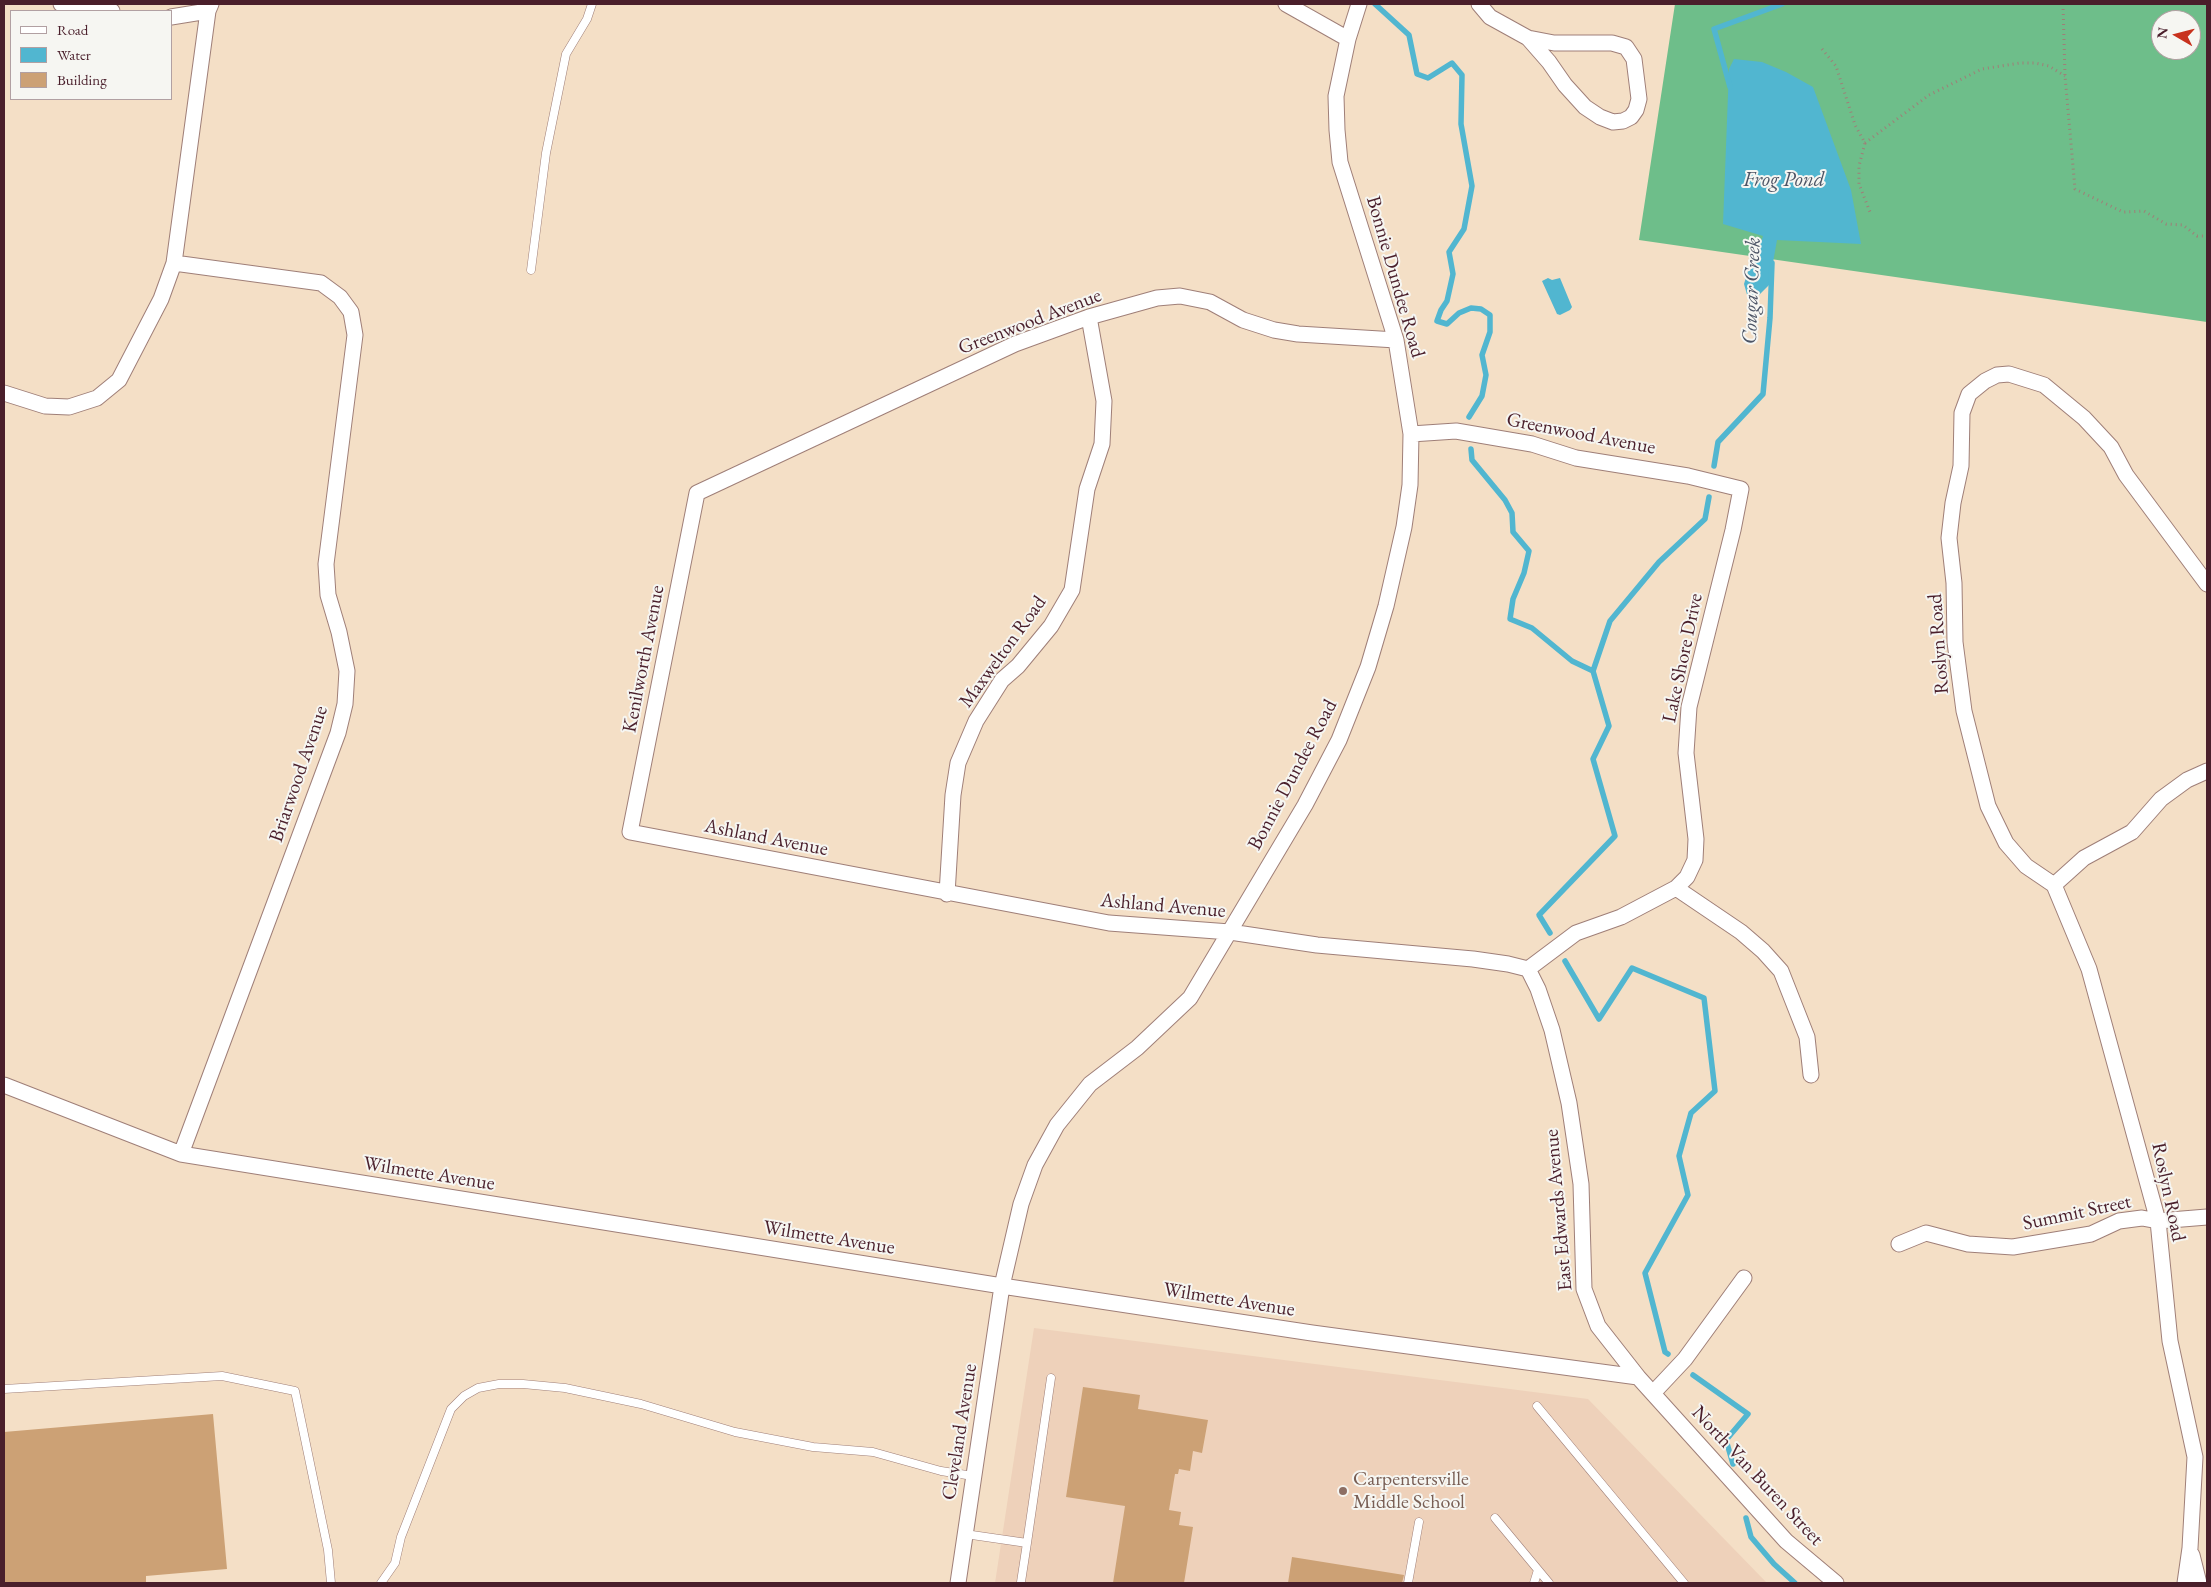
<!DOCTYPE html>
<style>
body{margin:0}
#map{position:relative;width:2211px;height:1587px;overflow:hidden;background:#f4dfc6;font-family:"EB Garamond",serif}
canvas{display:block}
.frame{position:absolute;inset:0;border:5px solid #4a1f2b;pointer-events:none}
.legend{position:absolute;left:10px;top:10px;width:162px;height:90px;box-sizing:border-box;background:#f6f6f2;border:1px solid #b1a0a2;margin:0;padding:6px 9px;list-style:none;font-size:15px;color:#4a1f2b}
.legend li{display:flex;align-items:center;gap:10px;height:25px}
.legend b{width:25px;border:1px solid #b1a0a2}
.north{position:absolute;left:2151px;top:10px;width:50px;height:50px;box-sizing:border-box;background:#f6f6f2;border:1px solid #b1a0a2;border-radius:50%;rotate:278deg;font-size:14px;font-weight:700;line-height:20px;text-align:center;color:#4a1f2b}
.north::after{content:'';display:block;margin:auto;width:18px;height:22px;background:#c8321e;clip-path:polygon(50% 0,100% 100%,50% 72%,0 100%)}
</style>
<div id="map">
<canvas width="2211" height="1587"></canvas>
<div class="frame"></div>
<ul class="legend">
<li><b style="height:6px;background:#fff"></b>Road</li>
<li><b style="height:14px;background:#51b6d0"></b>Water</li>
<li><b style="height:14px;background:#cca175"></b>Building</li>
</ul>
<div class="north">N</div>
</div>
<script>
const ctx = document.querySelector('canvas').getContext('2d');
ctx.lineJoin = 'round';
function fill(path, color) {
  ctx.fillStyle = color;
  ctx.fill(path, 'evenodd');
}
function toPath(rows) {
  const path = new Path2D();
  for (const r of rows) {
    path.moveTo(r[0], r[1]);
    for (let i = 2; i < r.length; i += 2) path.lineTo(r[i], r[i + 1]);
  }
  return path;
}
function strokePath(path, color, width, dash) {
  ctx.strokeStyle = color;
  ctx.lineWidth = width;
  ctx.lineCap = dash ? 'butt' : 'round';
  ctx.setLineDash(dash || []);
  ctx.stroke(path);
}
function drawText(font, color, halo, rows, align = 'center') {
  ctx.font = font + ' "EB Garamond",serif';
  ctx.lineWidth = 4;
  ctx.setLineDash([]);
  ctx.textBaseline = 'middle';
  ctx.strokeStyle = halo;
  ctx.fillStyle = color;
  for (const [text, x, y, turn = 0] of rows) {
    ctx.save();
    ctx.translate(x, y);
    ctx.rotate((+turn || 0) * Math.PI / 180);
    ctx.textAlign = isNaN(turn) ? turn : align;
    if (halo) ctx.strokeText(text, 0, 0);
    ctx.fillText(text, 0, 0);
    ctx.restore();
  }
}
fill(toPath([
 [1034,1328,1588,1399,1767,1583,995,1583]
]), '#eed1ba');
fill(toPath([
 [1675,4,2207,4,2207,322,1639,240],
 [2161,20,2191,20,2191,50,2161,50]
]), '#6ebe8a');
fill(toPath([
 [1734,59,1762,62,1786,72,1813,87,1851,190,1861,244,1777,240,1769,285,1759,295,1748,298,1744,284,1748,271,1753,267,1763,236,1723,224,1729,69],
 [1548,278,1552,280,1560,278,1572,307,1570,310,1560,315,1557,314,1542,281]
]), '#51b6d0');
strokePath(toPath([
 [1375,4,1409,35,1417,74,1428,78,1452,63,1462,75,1461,124,1472,186,1464,229,1449,252,1453,274,1447,301,1441,310,1437,321,1447,324,1459,313,1471,308,1481,309,1490,315,1490,332,1482,355,1486,375,1482,396,1469,417],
 [1730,87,1714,29,1782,4],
 [1471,449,1472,460,1505,500,1512,513,1513,532,1529,551,1524,573,1513,599,1510,619,1532,628,1572,661,1593,671],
 [1714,466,1718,442,1763,394,1770,318,1772,263],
 [1550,933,1539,915,1615,836,1593,759,1609,726,1593,671,1610,621,1659,562,1705,519,1709,497],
 [1565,961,1599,1019,1632,968,1704,998,1715,1091,1691,1113,1679,1156,1688,1195,1645,1273,1665,1352,1668,1354],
 [1693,1375,1748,1414,1726,1440,1733,1464],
 [1746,1518,1751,1537,1774,1564,1795,1583]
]), '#51b6d0', 5.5);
fill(toPath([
 [1083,1387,1140,1395,1138,1409,1208,1420,1202,1453,1193,1451,1190,1471,1179,1469,1178,1474,1175,1474,1169,1510,1181,1512,1179,1525,1193,1527,1184,1583,1113,1583,1125,1506,1066,1497],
 [213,1414,227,1569,146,1576,146,1583,4,1583,4,1432],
 [1292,1557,1404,1575,1402,1583,1288,1583]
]), '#cca175');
const service = toPath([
 [531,270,546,153,566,54,587,19,592,4],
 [4,1389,222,1376,295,1391,328,1550,331,1583],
 [1537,1406,1684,1583],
 [1495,1518,1549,1583],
 [965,1534,1027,1543,1051,1378],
 [1021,1582,1027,1543],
 [381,1583,395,1563,401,1537,451,1409,464,1396,478,1388,499,1384,523,1384,565,1388,641,1404,735,1432,813,1447,873,1452,941,1471,973,1476],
 [1408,1583,1419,1522],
 [1534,1583,1538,1570]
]);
const minor = toPath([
 [61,4,112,11],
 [1286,4,1348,39],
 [1479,4,1490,17,1528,38,1554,43,1612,43,1626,47,1634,59,1639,99,1636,110,1631,117,1623,121,1613,122,1600,117,1585,107,1565,85,1549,62,1528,38],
 [171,17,208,11],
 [174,263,321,283,340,297,351,312,355,335,326,564,328,595,339,632,347,671,345,704,338,733,181,1154],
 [1396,340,1298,334,1274,330,1243,320,1210,302,1180,296,1157,298,1089,317,1015,344,697,493,630,832,1109,923,1230,932,1317,945,1473,959,1508,964,1528,969],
 [4,393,45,406,69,407,97,398,119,380,161,299,174,263,208,11,211,4],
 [1411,434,1456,431,1532,444,1576,458,1688,476,1741,489,1733,530,1689,707,1686,753,1696,839,1695,860,1687,877,1676,888,1621,917,1576,933,1528,969],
 [2054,885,2026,866,2006,843,1988,806,1964,711,1955,642,1954,583,1949,538,1953,503,1961,466,1962,413,1969,394,1985,381,1997,375,2009,374,2044,385,2084,418,2111,447,2126,475,2207,584],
 [1676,888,1741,932,1763,951,1781,971,1807,1037,1811,1075],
 [947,894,953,795,958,763,976,721,1002,680,1018,666,1051,626,1072,590,1087,489,1102,444,1104,401,1089,317],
 [1528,969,1538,989,1552,1030,1569,1103,1581,1184,1584,1289,1598,1326,1638,1377],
 [4,1085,181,1154,1002,1286,1312,1333,1638,1377,1786,1541,1836,1583],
 [1899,1244,1926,1233,1968,1244,2013,1247,2091,1234,2119,1221,2142,1218,2158,1221,2207,1217],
 [1654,1392,1685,1359,1744,1278],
 [2192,1555,2199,1583],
 [958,1583,1002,1286,1021,1204,1035,1165,1057,1125,1090,1084,1137,1048,1190,998,1305,805,1339,740,1368,667,1386,606,1404,527,1410,485,1411,434,1396,340,1340,162,1337,130,1336,96,1348,39,1359,4],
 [2185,1583,2190,1548,2195,1457,2170,1341,2158,1221,2089,969,2054,885,2084,858,2132,832,2161,799,2187,780,2207,771]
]);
strokePath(service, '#9f7f78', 9);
strokePath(minor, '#9f7f78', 17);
strokePath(toPath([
 [2063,4,2065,76,2075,189,2123,212,2144,211,2166,224,2183,225,2197,236,2207,236],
 [1822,49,1836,66,1855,125,1865,143,1859,166,1859,184,1870,212],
 [1865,143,1929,95,1982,69,2020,63,2035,63,2049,66,2065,76]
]), '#9f7f78', 3, [1, 4]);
strokePath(service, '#fff', 8);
strokePath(minor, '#fff', 15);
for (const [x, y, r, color] of [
 [1343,1491,5,"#8d6e63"]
]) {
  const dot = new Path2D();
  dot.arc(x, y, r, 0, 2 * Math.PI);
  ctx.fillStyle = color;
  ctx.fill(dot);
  strokePath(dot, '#f6f6f2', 2);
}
drawText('20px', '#4a1f2b', '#f6f6f2', [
 ["Bonnie Dundee Road",1395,277,74],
 ["Greenwood Avenue",1030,322,-21],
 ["Greenwood Avenue",1581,434,11],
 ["Roslyn Road",1939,644,-94],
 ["Maxwelton Road",1003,652,-54],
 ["Lake Shore Drive",1683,658,-78],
 ["Kenilworth Avenue",644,659,-79],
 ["Briarwood Avenue",299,774,-71],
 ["Bonnie Dundee Road",1293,775,-62],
 ["Ashland Avenue",766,838,11],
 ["Ashland Avenue",1163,906,5],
 ["Wilmette Avenue",429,1174,9],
 ["Roslyn Road",2168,1192,78],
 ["East Edwards Avenue",1559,1210,-95],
 ["Summit Street",2077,1213,-12],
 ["Wilmette Avenue",829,1238,9],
 ["Wilmette Avenue",1229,1300,9],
 ["Cleveland Avenue",960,1432,-81],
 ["North Van Buren Street",1757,1476,47]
]);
drawText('20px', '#785e54', '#f6f6f2', [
 ["Carpentersville",1353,1480],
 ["Middle School",1353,1503]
], 'left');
drawText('italic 21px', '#4c5465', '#f6f6f2', [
 ["Frog Pond",1784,180],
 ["Cougar Creek",1752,291,-88]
]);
</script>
